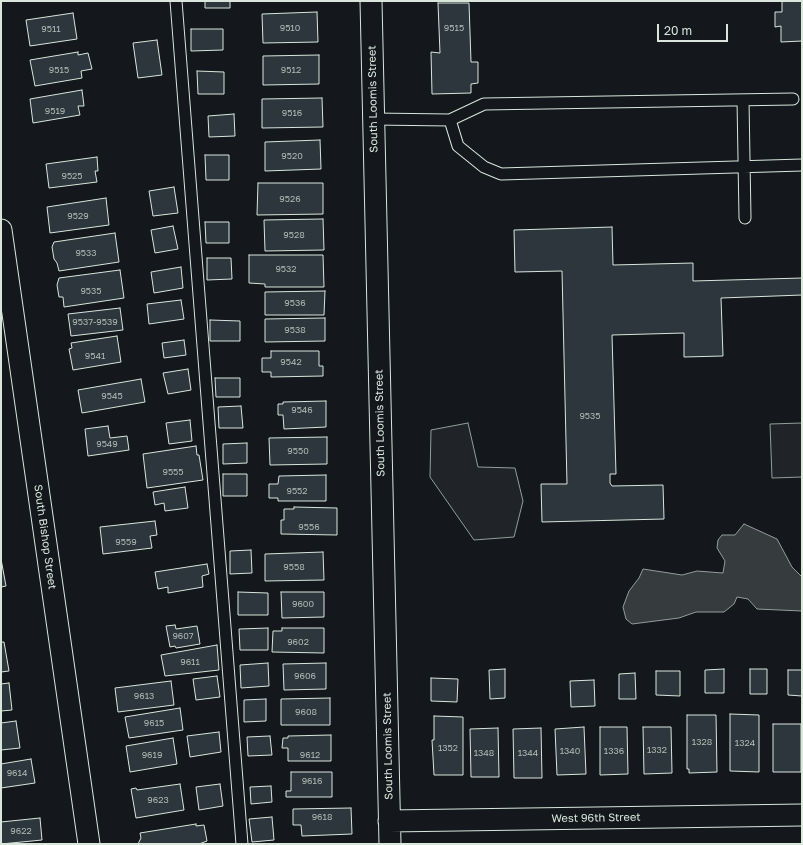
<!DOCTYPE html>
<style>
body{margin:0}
#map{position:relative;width:803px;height:845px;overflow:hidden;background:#14181c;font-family:"Golos Text",sans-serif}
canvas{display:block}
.frame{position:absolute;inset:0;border:2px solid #d8e6dc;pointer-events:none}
.scale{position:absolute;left:657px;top:24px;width:71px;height:18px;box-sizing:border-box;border:2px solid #d8e6dc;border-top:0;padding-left:5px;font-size:12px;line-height:14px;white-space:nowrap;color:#d8e6dc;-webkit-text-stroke:3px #14181c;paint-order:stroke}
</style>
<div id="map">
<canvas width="803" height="845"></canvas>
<div class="frame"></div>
<div class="scale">20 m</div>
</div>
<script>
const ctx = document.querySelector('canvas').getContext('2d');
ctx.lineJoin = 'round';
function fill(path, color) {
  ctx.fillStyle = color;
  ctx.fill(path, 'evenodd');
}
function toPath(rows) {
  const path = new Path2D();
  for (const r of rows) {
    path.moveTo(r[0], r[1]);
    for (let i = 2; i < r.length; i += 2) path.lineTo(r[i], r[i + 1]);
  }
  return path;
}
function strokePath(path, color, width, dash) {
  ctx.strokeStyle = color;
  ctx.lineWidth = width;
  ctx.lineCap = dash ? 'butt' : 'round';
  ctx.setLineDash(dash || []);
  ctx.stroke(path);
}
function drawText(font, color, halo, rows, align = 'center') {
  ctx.font = font + ' "Golos Text",sans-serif';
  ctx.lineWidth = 3;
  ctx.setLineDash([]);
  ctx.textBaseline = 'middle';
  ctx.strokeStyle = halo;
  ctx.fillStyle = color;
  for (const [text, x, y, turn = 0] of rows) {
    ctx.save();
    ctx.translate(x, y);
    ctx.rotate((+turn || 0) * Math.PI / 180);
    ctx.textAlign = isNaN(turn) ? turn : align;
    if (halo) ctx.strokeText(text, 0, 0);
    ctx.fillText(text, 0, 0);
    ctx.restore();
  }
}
const green = toPath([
 [468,423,478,467,515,468,523,501,514,537,474,540,430,477,431,430,468,423],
 [802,423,802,477,772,478,770,424,802,423]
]);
fill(green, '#202428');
strokePath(green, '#939e99', 1);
const water = toPath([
 [744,524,777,539,792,567,802,577,802,611,757,609,748,599,737,597,734,604,724,612,696,612,679,618,632,624,626,619,623,607,629,591,639,578,643,569,682,575,697,571,723,573,725,561,717,548,718,540,722,535,735,535,744,524]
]);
fill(water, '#363b3e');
strokePath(water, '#939e99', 1);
const building = toPath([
 [205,1,230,1,230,8,205,8,205,1],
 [782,1,802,1,802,41,781,42,781,26,775,27,775,12,782,12,782,1],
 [438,3,469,3,471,62,478,62,478,83,471,84,471,93,432,94,431,52,440,53,438,3],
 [317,12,318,42,263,43,262,14,317,12],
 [73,13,77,39,30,46,26,20,73,13],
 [191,29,223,29,223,50,191,51,191,29],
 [157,40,162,75,138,78,133,43,157,40],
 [78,52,78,55,88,53,92,69,81,71,82,78,35,86,30,60,78,52],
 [319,55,319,84,263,85,263,56,319,55],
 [197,71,224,72,224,94,198,94,197,71],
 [82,90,84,106,78,106,80,115,33,123,30,99,82,90],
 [322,98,323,127,262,128,262,99,322,98],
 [234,114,235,136,209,137,208,116,234,114],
 [320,140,321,169,265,171,265,142,320,140],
 [205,155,229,155,229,180,206,180,205,155],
 [97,157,98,171,95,171,97,182,49,188,46,164,97,157],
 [258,183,323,183,323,214,257,215,258,183],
 [174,187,178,213,153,216,149,191,174,187],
 [106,198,109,225,50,233,47,207,106,198],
 [323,219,324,250,265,251,264,220,323,219],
 [205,222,229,222,229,243,206,243,205,222],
 [173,226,178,249,155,253,151,230,173,226],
 [612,227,613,265,693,263,693,281,802,278,802,295,721,298,723,356,684,357,684,333,612,335,616,474,610,474,610,483,612,486,663,485,664,519,542,522,541,484,567,484,562,271,515,272,514,230,612,227],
 [115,233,119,262,59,271,57,263,54,259,52,247,54,242,115,233],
 [249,255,323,255,324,287,265,287,265,284,249,283,249,255],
 [207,258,231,258,232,279,207,280,207,258],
 [181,267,183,288,154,293,151,272,181,267],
 [120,270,124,298,64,307,63,297,59,297,57,285,59,278,120,270],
 [325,291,324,315,265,315,265,292,325,291],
 [181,300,184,319,149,324,147,304,181,300],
 [120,308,123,330,71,336,68,314,120,308],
 [325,318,325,341,265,342,265,319,325,318],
 [210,320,240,321,240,341,210,341,210,320],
 [117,336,121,362,73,370,69,349,72,348,71,343,117,336],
 [184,340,186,355,164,358,162,343,184,340],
 [271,351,319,351,319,366,323,366,323,376,271,377,271,372,262,372,262,358,271,358,271,351],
 [188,369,191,390,168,394,163,373,188,369],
 [215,378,240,378,240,397,216,397,215,378],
 [141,379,145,402,82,413,78,390,141,379],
 [326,401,326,427,284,429,283,415,278,415,278,404,283,404,283,402,326,401],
 [241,406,243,428,219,428,218,407,241,406],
 [190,420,192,441,169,444,166,423,190,420],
 [108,426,110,438,127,436,129,450,88,456,85,429,108,426],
 [327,437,327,464,270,465,269,438,327,437],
 [247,443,247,463,223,464,223,444,247,443],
 [196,446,197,455,199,455,203,480,147,488,143,454,196,446],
 [223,474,247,474,247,496,223,496,223,474],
 [326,475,326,501,278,501,278,498,269,498,269,484,278,484,279,476,326,475],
 [185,487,188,508,165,511,164,503,155,505,153,492,185,487],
 [294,507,337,508,337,535,281,534,281,520,284,520,284,509,294,509,294,507],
 [155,521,157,535,150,536,152,548,103,554,100,527,155,521],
 [251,550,252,573,230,574,230,551,251,550],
 [323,552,324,580,265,581,265,554,323,552],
 [1,559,6,586,1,587,1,559],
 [207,564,209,574,202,576,203,587,168,593,168,587,158,589,155,572,207,564],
 [238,592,268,593,268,615,238,615,238,592],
 [281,592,324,592,324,617,282,618,281,592],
 [175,625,176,629,197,626,200,644,176,648,175,646,170,647,166,626,175,625],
 [268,628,268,650,240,650,239,629,268,628],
 [282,628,324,628,324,653,272,652,273,631,282,631,282,628],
 [1,642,4,642,9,671,1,672,1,642],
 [217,645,219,670,165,676,161,655,217,645],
 [268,663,269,686,241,688,240,665,268,663],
 [326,663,326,689,284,690,283,664,326,663],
 [505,669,505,698,490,699,489,670,505,669],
 [724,669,724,693,705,693,705,670,724,669],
 [750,669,767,669,767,694,750,694,750,669],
 [788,670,802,670,802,696,788,695,788,670],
 [656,671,680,671,680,696,656,695,656,671],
 [635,673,636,699,619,699,619,674,635,673],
 [217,676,220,697,196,700,193,679,217,676],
 [431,678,458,679,457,702,431,701,431,678],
 [594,680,595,706,571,707,570,681,594,680],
 [171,681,174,705,118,712,115,688,171,681],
 [9,683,12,710,1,711,1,684,9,683],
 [330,698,330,725,281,725,281,699,330,698],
 [266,699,266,721,244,722,244,700,266,699],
 [180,708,183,730,129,738,125,717,180,708],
 [730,714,759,715,759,772,730,771,730,714],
 [687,715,716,715,717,772,689,773,689,769,687,769,687,715],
 [434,716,463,717,463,775,434,775,432,740,434,740,434,716],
 [16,721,20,748,1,750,1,723,16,721],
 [773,724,801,724,801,772,773,772,773,724],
 [584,727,586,774,557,775,555,729,584,727],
 [600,727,627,727,628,774,600,775,600,727],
 [643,727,671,727,672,773,644,774,643,727],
 [498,728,499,777,471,777,470,729,498,728],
 [541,728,542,778,514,778,513,729,541,728],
 [219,732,221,752,190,757,187,736,219,732],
 [331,735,331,761,288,761,288,748,282,748,283,738,288,738,288,736,331,735],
 [270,736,272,755,248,756,247,737,270,736],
 [173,738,177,764,130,772,126,746,173,738],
 [31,759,35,783,1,788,1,764,31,759],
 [291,772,332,772,332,797,286,797,286,791,291,791,291,772],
 [180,784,184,810,136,818,131,789,136,788,137,790,180,784],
 [220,784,223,806,199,810,196,787,220,784],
 [271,786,272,802,251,804,250,787,271,786],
 [351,808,352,834,302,836,301,825,293,825,293,809,351,808],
 [272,817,274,840,252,842,249,819,272,817],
 [40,818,42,840,1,844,1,822,40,818],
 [196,824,196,826,204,825,207,841,199,844,138,844,141,838,140,833,196,824]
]);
fill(building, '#2c363c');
strokePath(building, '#d8e6dc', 1);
const service = toPath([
 [176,1,242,844],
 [743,100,745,218],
 [373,119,450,120,484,104,793,99],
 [450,120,458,146,484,167,501,174,802,165]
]);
const minor = toPath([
 [371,1,390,844],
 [1,230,89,844],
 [389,821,802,815]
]);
strokePath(service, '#d8e6dc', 13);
strokePath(minor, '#d8e6dc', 23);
strokePath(service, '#14181c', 11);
strokePath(minor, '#14181c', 21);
drawText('9px', '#adbab4', null, [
 ["9510",290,28],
 ["9515",454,28],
 ["9511",51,29],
 ["9515",59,70],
 ["9512",291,70],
 ["9519",55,111],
 ["9516",292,113],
 ["9520",292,156],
 ["9525",72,176],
 ["9526",290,199],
 ["9529",78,216],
 ["9528",294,235],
 ["9533",86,253],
 ["9532",286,269],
 ["9535",91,291],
 ["9536",295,303],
 ["9537-9539",95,322],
 ["9538",295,330],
 ["9541",95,356],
 ["9542",291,362],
 ["9545",112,396],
 ["9546",302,410],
 ["9535",590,416],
 ["9549",107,444],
 ["9550",298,451],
 ["9555",173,472],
 ["9552",297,491],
 ["9556",309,527],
 ["9559",126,542],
 ["9558",294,567],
 ["9600",303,604],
 ["9607",183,636],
 ["9602",298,642],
 ["9611",190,662],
 ["9606",305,676],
 ["9613",144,696],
 ["9608",306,712],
 ["9615",154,723],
 ["1328",702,742],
 ["1324",745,743],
 ["1352",448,748],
 ["1332",657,750],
 ["1340",570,751],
 ["1336",614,751],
 ["1348",484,753],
 ["1344",528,753],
 ["9619",152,755],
 ["9612",310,755],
 ["9614",17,773],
 ["9616",312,781],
 ["9623",158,800],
 ["9618",322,817],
 ["9622",21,831]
]);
drawText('11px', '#d8e6dc', '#14181c', [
 ["South Loomis Street",373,99,-91],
 ["South Loomis Street",380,423,-91],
 ["South Bishop Street",45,537,82],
 ["South Loomis Street",388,746,-91],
 ["West 96th Street",596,818,-1]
]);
</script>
